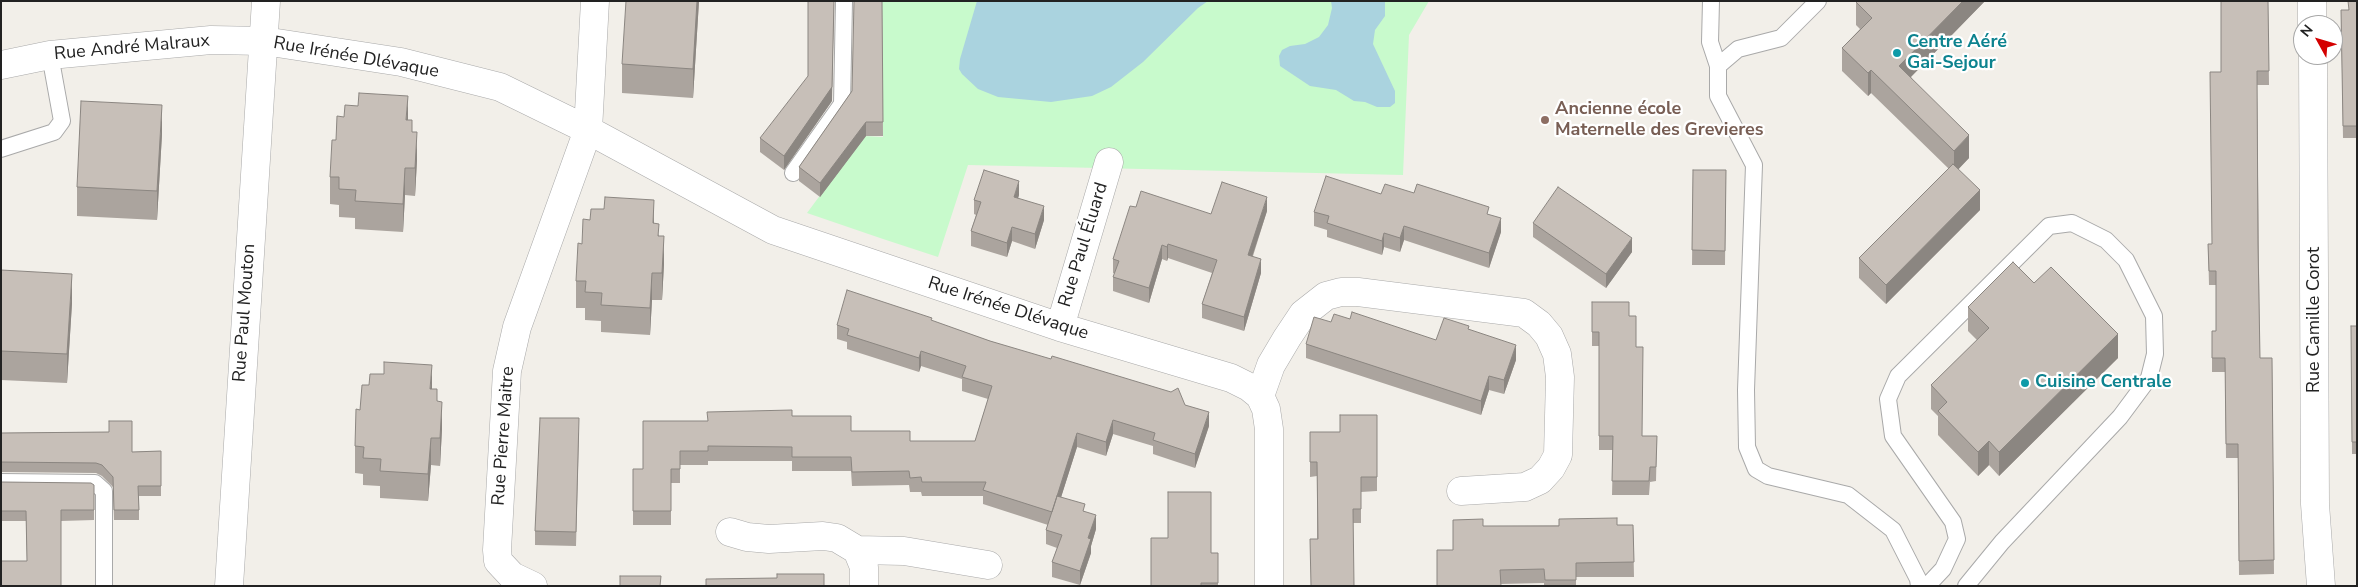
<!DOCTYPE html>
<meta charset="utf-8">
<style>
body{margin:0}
#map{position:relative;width:2358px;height:587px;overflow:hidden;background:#f2efe9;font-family:"Nunito Sans",sans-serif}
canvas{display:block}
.frame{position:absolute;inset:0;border:2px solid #222;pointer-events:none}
.north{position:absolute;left:2293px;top:15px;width:50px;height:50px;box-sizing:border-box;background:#fff;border:1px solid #a7a7a7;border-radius:50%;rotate:309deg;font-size:14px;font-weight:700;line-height:20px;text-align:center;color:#222}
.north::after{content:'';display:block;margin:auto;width:18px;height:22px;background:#d40000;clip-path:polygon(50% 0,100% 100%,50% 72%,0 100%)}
</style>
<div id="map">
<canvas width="2358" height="587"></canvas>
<div class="frame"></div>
<div class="north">N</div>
</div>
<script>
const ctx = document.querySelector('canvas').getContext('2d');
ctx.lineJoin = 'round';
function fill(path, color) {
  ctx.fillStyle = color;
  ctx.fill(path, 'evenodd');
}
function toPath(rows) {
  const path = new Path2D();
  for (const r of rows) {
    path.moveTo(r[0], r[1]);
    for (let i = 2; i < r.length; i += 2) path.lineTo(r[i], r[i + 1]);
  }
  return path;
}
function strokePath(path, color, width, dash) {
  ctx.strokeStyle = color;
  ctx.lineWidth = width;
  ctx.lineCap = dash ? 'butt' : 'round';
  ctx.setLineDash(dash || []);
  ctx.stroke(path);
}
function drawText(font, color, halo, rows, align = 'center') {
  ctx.font = font + ' "Nunito Sans",sans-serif';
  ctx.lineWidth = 4.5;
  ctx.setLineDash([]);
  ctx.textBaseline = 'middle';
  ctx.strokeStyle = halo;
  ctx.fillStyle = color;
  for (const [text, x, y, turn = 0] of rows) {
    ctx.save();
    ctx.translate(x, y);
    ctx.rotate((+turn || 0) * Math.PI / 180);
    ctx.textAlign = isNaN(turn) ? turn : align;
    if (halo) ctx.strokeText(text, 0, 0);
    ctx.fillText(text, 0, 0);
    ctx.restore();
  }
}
fill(toPath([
 [882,1,1429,1,1409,35,1403,175,968,165,938,257,883,239,807,213,864,136,883,137]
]), '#c8facc');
fill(toPath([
 [977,1,1208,1,1198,8,1143,62,1111,87,1092,96,1051,102,998,97,978,89,962,74,959,69,960,59],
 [1331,1,1385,1,1385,16,1375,30,1373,44,1395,91,1395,103,1390,107,1377,107,1365,102,1354,101,1336,90,1310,86,1280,66,1279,56,1282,50,1290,46,1305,44,1319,37,1328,25,1332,8]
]), '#aad3df');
const service = toPath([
 [1711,1,1710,42,1718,66,1718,96,1754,165,1746,390,1747,447,1756,469,1768,476,1848,495,1893,530,1918,579,1919,586],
 [1718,66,1738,49,1781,38,1818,1],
 [1,149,54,132,62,121,50,55],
 [793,173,842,104,844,1],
 [1,482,95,483,104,491,104,586],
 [1927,586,1943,569,1957,539,1953,522,1893,436,1888,399,1898,376,2049,226,2072,223,2106,240,2126,260,2154,316,2155,354,2149,378,2120,417,2002,542,1966,586]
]);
const minor = toPath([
 [2312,1,2312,25],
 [2313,55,2315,504,2321,586],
 [1,65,50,55,211,40,264,41,401,62,500,87,588,130,773,230,1060,327,1231,378,1249,387,1260,396,1266,409,1269,429,1269,586],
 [1060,327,1109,162],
 [1260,396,1271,365,1287,338,1303,314,1326,296,1341,292,1358,292,1524,313,1539,324,1549,336,1557,354,1560,377,1558,455,1551,468,1540,480,1525,487,1461,491],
 [730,532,747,537,769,539,823,536,837,538,857,550,904,551,988,565],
 [857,550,864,567,864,586],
 [229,586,266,1],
 [533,586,512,576,498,561,497,550,507,371,517,327,588,130,595,1]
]);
strokePath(service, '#a9a9a9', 18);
strokePath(minor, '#a9a9a9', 29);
strokePath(service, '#fff', 16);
strokePath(minor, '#fff', 28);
fill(toPath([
 [699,1,693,98,622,93,622,64],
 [882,1,883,136,866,136,820,197,799,181,799,167,852,91],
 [1856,1,1985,1,1911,77,1969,158,1958,169,1980,210,1886,304,1859,278,1859,258,1949,169,1871,93,1868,96,1842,71,1842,48,1860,29,1856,25],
 [2268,1,2269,85,2257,85,2260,358,2272,358,2274,574,2239,575,2238,458,2226,458,2225,372,2212,372,2212,331,2216,331,2216,285,2209,285,2208,244,2212,244],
 [2357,1,2357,138,2343,138,2341,10,2348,10],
 [832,101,784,170,760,152,760,138],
 [408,120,412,132,417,160,415,196,405,195,403,232,355,229,355,218,339,217,339,205,330,204,330,177],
 [162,134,157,220,77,216,77,187],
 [1693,170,1726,170,1725,265,1692,265],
 [1414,193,1489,215,1501,232,1489,268,1404,240,1400,252,1384,247,1382,255,1327,237,1327,230,1314,226,1314,212],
 [1019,195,1018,198,1044,220,1035,249,1012,241,1007,257,971,246,971,231,976,215,974,214,974,200],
 [1136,207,1211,214,1267,211,1253,256,1261,273,1244,331,1202,318,1202,304,1212,273,1168,258,1167,261,1162,259,1149,303,1113,291,1113,277,1115,274,1113,273,1113,259],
 [654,223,659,236,664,264,662,300,652,300,650,335,601,332,601,321,585,320,585,308,576,308,576,281],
 [1533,223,1632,252,1606,288,1533,237],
 [1,270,72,303,67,383,1,380],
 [2034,283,2118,358,1999,476,1989,465,1978,476,1938,435,1938,416,1931,409,1931,385,1977,340,1968,331,1968,307],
 [1592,302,1629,316,1636,347,1642,436,1657,436,1656,481,1650,482,1649,495,1612,495,1613,450,1599,450,1599,346,1592,346],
 [1350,319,1436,340,1469,329,1516,360,1504,394,1489,390,1481,415,1306,358,1306,344,1331,322],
 [932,321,990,341,1185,405,1209,426,1195,468,1153,454,1153,446,1113,434,1106,456,1077,447,1061,497,1085,512,1096,529,1091,546,1091,553,1080,585,1052,577,1052,562,1057,548,1046,544,1046,530,1048,525,983,504,983,496,922,496,921,492,910,492,909,485,852,486,851,471,792,471,792,461,708,461,708,465,680,465,680,483,671,483,671,525,633,525,633,469,643,469,708,421,792,416,851,431,910,441,975,441,988,399,962,391,962,379,921,366,919,372,847,349,847,342,837,339,837,325],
 [2351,326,2357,326,2357,454,2352,454],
 [369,385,432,389,437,401,442,429,440,466,431,465,428,501,380,498,380,486,363,485,363,474,355,473,355,446,360,410],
 [1377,415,1377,491,1361,492,1361,523,1353,523,1317,539,1317,476,1310,477,1310,432,1340,432],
 [109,432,132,452,161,451,161,496,139,496,139,520,114,520,113,487,102,476,96,473,1,472,1,433],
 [579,432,576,546,535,545,535,531],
 [1,482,94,485,94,520,61,521,27,561,26,521,1,521],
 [1633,525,1634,577,1576,577,1576,586,1544,586,1544,583,1500,584,1483,526],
 [1211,553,1218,553,1218,586,1151,586]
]), '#aba49e');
fill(toPath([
 [697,1,699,1,693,98,693,69],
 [834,1,832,101,784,170,784,156],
 [1963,1,1985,1,1899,89,1899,66],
 [1871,70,1871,93,1868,96,1868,73],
 [408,96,408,124,406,120],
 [162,105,162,134,157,220,157,191],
 [866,122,866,136,820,197,820,183],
 [417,132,417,160,415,196,415,168],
 [1969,135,1969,158,1954,174,1954,151],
 [405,168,405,195,403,232,403,204],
 [1019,181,1019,195,1014,211,1014,197],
 [1980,190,1980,210,1886,304,1886,285],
 [1267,197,1267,211,1248,269,1248,255],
 [654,200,654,227,653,223],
 [1044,206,1044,220,1035,249,1035,234],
 [1501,218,1501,232,1489,268,1489,253],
 [1404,226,1404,240,1400,252,1400,238],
 [1012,227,1012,241,1007,257,1007,243],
 [1384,233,1384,247,1382,255,1382,241],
 [664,236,664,264,662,300,662,273],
 [1632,238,1632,252,1606,288,1606,274],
 [1168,244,1168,258,1167,261,1167,247],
 [1162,245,1162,259,1149,303,1149,288],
 [1261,259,1261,273,1244,331,1244,317],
 [652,273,652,300,650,335,650,308],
 [72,274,72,303,67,383,67,354],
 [2118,334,2118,358,1999,476,1999,452],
 [1516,345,1516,360,1504,394,1504,380],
 [921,351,921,366,919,372,919,358],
 [432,365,432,393,430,389],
 [1489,376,1489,390,1481,415,1481,401],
 [442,402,442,429,440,466,440,438],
 [1209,412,1209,426,1195,468,1195,454],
 [1113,420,1113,434,1106,456,1106,442],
 [1077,433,1077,447,1052,526,1052,512],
 [431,438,431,465,428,501,428,474],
 [1989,441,1989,465,1978,476,1978,452],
 [1096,515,1096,529,1091,546,1091,553,1080,585,1080,571,1088,538]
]), '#8b8681');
const building = toPath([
 [626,1,697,1,693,69,622,64,626,1],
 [808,1,834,1,832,87,784,156,760,138,808,76,808,1],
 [854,1,882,1,883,122,866,122,820,183,799,167,852,91,854,1],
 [1856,1,1963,1,1899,66,1969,135,1954,151,1871,70,1868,73,1842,48,1872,18,1856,2,1856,1],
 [2221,1,2268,1,2269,71,2257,71,2258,245,2260,358,2272,358,2274,560,2239,561,2238,444,2226,444,2225,358,2212,358,2212,331,2216,331,2216,271,2209,271,2208,244,2212,244,2210,72,2221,72,2221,1],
 [2348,1,2357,1,2357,126,2343,126,2341,10,2349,10,2348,1],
 [359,93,408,96,406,120,412,120,412,132,417,132,415,168,405,168,403,204,355,201,356,190,339,189,339,177,330,177,332,140,336,140,337,116,344,117,345,105,358,106,359,93],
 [81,101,162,105,157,191,77,187,81,101],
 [1953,164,1980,190,1886,285,1859,258,1953,164],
 [984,170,1019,181,1014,197,1044,206,1035,234,1012,227,1007,243,971,231,981,202,974,200,984,170],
 [1693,170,1726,170,1725,251,1692,250,1693,170],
 [1326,176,1381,194,1385,184,1414,193,1417,184,1489,207,1487,214,1501,218,1489,253,1404,226,1400,238,1384,233,1382,241,1327,223,1329,216,1314,212,1326,176],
 [1222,182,1267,197,1248,255,1261,259,1244,317,1202,304,1217,260,1168,244,1167,247,1162,245,1149,288,1113,277,1119,261,1113,259,1130,206,1136,207,1141,191,1211,214,1222,182],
 [1558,187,1632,238,1606,274,1533,223,1558,187],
 [605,197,654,200,653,223,659,224,658,236,664,236,662,273,652,273,650,308,601,305,602,293,585,292,586,281,576,281,578,243,582,244,583,219,590,220,591,209,604,209,605,197],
 [2013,262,2034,283,2051,267,2118,334,1999,452,1989,441,1978,452,1938,411,1947,402,1931,385,1989,328,1968,307,2013,262],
 [1,270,72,274,67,354,1,351,1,270],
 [847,290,932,318,931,320,990,341,1051,359,1052,356,1171,392,1178,388,1185,405,1209,412,1195,454,1153,440,1155,433,1113,420,1106,442,1077,433,1052,512,983,490,986,482,922,482,921,477,910,478,909,471,852,472,851,457,792,457,792,447,708,446,708,451,680,451,680,469,671,469,671,511,633,511,633,469,643,469,643,421,708,421,707,412,792,410,792,416,851,416,851,431,910,431,910,441,975,441,992,386,962,377,966,366,921,351,919,358,847,335,849,329,837,325,847,290],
 [1592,302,1629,302,1629,316,1636,316,1636,347,1643,347,1642,436,1657,436,1656,467,1650,467,1649,481,1612,481,1613,436,1599,436,1599,332,1592,332,1592,302],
 [1352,312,1436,340,1444,318,1469,326,1468,329,1516,345,1504,380,1489,376,1481,401,1306,344,1314,317,1331,322,1334,314,1350,319,1352,312],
 [2351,326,2357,326,2357,442,2352,442,2351,326],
 [384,362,432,365,430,389,437,389,437,401,442,402,440,438,431,438,428,474,380,471,381,459,363,458,364,447,355,446,356,409,360,410,362,385,369,385,370,374,384,374,384,362],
 [1340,415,1377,415,1377,477,1361,477,1361,509,1353,509,1354,586,1311,586,1310,539,1318,539,1317,462,1310,462,1310,432,1340,432,1340,415],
 [540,418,579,418,576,532,535,531,540,418],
 [109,421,132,421,132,452,161,451,161,486,138,486,139,510,114,510,113,477,102,465,96,463,1,462,1,433,109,432,109,421],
 [1,482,91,483,94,485,94,510,61,510,61,586,1,586,1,561,27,561,26,511,1,511,1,482],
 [1168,492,1211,492,1211,553,1218,553,1218,583,1201,583,1201,586,1151,586,1151,538,1168,538,1168,492],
 [1057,496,1085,504,1083,511,1096,515,1088,538,1091,539,1080,571,1052,562,1062,535,1046,530,1057,496],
 [1617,518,1617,525,1633,525,1634,562,1576,563,1576,580,1545,580,1544,569,1500,570,1501,586,1437,586,1437,550,1453,550,1453,520,1483,519,1483,526,1559,526,1559,519,1617,518],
 [777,574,824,574,824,586,706,586,706,579,777,578,777,574],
 [620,576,661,576,660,586,620,586,620,576]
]);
fill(building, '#c7bfb8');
strokePath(building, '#8b8681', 1);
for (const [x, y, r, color] of [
 [1897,53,5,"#0f9aa8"],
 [1545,120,5,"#8d6e63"],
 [2025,383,5,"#0f9aa8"]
]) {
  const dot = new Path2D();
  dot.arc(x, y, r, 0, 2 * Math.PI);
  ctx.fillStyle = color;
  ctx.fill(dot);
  strokePath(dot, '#fff', 2);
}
drawText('bold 18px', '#0d838f', '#fff', [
 ["Centre Aéré",1907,43],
 ["Gai-Sejour",1907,64],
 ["Cuisine Centrale",2035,383]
], 'left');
drawText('18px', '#222', '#fff', [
 ["Rue André Malraux",132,48,-5],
 ["Rue Irénée Dlévaque",356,58,10],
 ["Rue Paul Éluard",1084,245,-73],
 ["Rue Irénée Dlévaque",1008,309,18],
 ["Rue Paul Mouton",245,313,-86],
 ["Rue Camille Corot",2315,320,-90],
 ["Rue Pierre Maitre",504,436,-86]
]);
drawText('bold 18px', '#785e54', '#fff', [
 ["Ancienne école",1555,110],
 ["Maternelle des Grevieres",1555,131]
], 'left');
</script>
